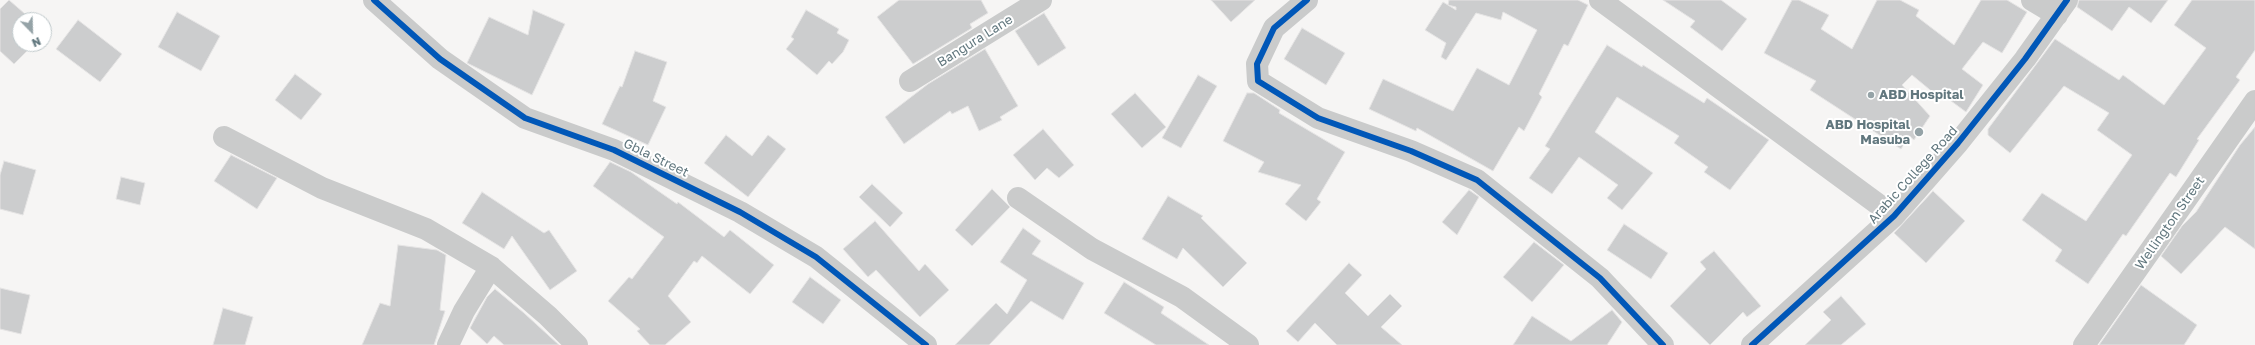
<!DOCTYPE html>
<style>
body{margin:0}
#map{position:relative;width:2255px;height:345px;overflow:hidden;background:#f6f5f4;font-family:"Golos Text",sans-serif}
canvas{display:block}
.north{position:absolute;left:12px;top:12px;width:40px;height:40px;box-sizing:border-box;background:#fff;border:1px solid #c0c9cb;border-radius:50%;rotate:157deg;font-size:11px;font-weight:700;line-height:16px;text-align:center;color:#61777e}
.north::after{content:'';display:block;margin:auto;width:14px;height:18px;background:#95a3a7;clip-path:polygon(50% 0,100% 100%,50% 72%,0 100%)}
</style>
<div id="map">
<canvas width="2255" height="345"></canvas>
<div class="north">N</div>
</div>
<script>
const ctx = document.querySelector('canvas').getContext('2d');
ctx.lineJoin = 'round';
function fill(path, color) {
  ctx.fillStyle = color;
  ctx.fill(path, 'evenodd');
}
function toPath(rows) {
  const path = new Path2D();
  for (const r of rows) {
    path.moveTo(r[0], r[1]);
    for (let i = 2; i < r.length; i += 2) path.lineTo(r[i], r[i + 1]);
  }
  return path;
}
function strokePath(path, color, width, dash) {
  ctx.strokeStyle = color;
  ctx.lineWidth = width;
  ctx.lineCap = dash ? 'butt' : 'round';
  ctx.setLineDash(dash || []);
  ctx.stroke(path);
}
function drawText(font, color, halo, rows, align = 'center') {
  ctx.font = font + ' "Golos Text",sans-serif';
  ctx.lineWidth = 4;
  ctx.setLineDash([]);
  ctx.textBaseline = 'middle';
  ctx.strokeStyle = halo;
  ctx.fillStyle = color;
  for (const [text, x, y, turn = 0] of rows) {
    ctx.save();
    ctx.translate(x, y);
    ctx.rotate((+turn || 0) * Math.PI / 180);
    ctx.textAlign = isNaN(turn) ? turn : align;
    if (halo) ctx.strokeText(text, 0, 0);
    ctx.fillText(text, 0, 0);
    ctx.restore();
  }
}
const building = toPath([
 [9,0,32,20,20,20,20,44,34,44,14,64,0,51,0,9,9,0],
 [899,0,981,0,988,13,970,24,972,28,913,64,877,17,899,0],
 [1211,0,1255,0,1231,22,1211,0],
 [1449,0,1578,0,1588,5,1568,46,1564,44,1539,94,1542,97,1524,131,1519,127,1493,171,1417,128,1416,131,1369,109,1383,79,1453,111,1477,68,1509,85,1537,30,1503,12,1501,20,1476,13,1446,60,1441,57,1446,43,1425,30,1443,2,1456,10,1456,7,1448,5,1449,0],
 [1663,0,1721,0,1747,19,1722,51,1690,27,1695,21,1663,0],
 [1792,0,1799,0,1829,15,1821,29,1852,49,1877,0,1900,0,1919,10,1916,16,1954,45,1981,0,2007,0,2027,12,2002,53,1983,42,1962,69,1983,85,1966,112,1943,95,1941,99,1912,75,1902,85,1930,116,1914,140,1909,136,1901,149,1810,90,1816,81,1764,53,1792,0],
 [2079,0,2168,0,2151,23,2129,7,2112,31,2077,7,2079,0],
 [2192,0,2255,0,2255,50,2236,77,2240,80,2197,139,2199,140,2176,177,2170,173,2126,236,2123,234,2088,284,2055,261,2062,250,2022,220,2042,193,2086,221,2132,155,2097,130,2109,113,2064,86,2010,153,1988,135,1988,129,2055,39,2119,80,2123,75,2164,105,2206,48,2174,25,2192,0],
 [533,10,565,24,532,95,467,63,489,17,528,35,533,10],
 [806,10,839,29,837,33,849,40,843,52,832,64,829,61,817,75,786,49,794,39,791,37,806,10],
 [177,12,220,36,201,71,158,47,177,12],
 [1044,13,1066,48,1038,66,1015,31,1044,13],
 [78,20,122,54,100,82,56,49,78,20],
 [1302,28,1345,53,1326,85,1284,59,1302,28],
 [1607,45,1642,67,1643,65,1704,103,1707,98,1769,140,1730,190,1704,172,1708,167,1674,143,1679,136,1617,97,1595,132,1653,173,1622,210,1607,198,1618,185,1579,157,1552,194,1529,178,1550,149,1545,146,1607,45],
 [985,49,1018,106,1000,117,1002,120,979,131,968,106,952,114,950,111,904,144,885,117,928,84,985,49],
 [635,51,667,62,653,101,666,107,648,145,602,124,620,86,622,87,635,51],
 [295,74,322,94,301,120,275,100,295,74],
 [1198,75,1217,86,1181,148,1162,138,1198,75],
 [1135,93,1166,127,1142,148,1111,114,1135,93],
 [1247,93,1254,93,1280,110,1279,113,1345,152,1317,199,1321,202,1306,221,1285,204,1301,185,1258,172,1264,162,1223,141,1247,93],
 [2255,127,2255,249,2225,227,2181,274,2161,256,2182,226,2196,212,2240,145,2255,127],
 [1043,129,1074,165,1059,178,1047,168,1035,180,1013,155,1043,129],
 [726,135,752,156,768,135,786,149,748,197,704,163,726,135],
 [231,155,277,178,257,209,214,181,231,155],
 [4,161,36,170,23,215,0,209,0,175,4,161],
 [610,162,631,172,677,204,678,202,724,237,730,230,774,265,750,294,702,256,697,263,694,261,668,296,691,322,665,345,650,345,637,331,640,329,608,301,629,277,632,279,664,237,593,186,610,162],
 [121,177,145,183,140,205,116,199,121,177],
 [872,184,903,213,890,227,859,197,872,184],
 [992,189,1010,207,972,246,955,230,992,189],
 [1469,190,1479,197,1457,235,1442,222,1469,190],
 [1933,191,1965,221,1926,263,1894,233,1933,191],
 [482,192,544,233,549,230,577,271,550,290,512,236,504,249,462,223,482,192],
 [1168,196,1203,216,1201,218,1247,263,1223,287,1183,248,1177,259,1142,239,1168,196],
 [875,221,919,271,925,264,949,290,920,317,876,270,868,277,843,249,875,221],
 [1624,224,1668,253,1651,279,1607,250,1624,224],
 [1023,228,1041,241,1032,254,1084,283,1063,320,1031,301,989,345,955,345,996,303,1007,314,1027,280,1000,262,1023,228],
 [1534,242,1564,265,1532,302,1503,277,1534,242],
 [398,245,437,250,446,255,440,310,445,311,434,345,362,345,380,303,390,306,398,245],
 [1714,251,1761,306,1747,317,1743,312,1710,345,1670,306,1706,269,1700,262,1714,251],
 [1349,263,1362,275,1345,293,1368,316,1390,294,1402,306,1381,327,1402,345,1337,345,1315,323,1298,342,1286,331,1349,263],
 [810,277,841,300,823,324,792,302,810,277],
 [1124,282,1164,307,1161,313,1209,345,1156,345,1104,313,1124,282],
 [2141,285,2197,325,2184,345,2099,345,2141,285],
 [0,288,30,295,21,334,0,329,0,288],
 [495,289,524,313,559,345,504,345,494,336,487,344,470,328,487,297,495,289],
 [1841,296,1866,324,1841,345,1805,345,1831,320,1823,312,1841,296],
 [223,308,253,317,245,345,213,345,223,308],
 [1612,310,1622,322,1607,345,1513,345,1532,316,1571,341,1612,310]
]);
fill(building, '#cccdce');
strokePath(building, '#e5e4e4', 1);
strokePath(toPath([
 [374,0,440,59,525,118,614,150,740,212,816,257,926,345],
 [1307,0,1274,28,1257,64,1258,81,1318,118,1411,151,1477,180,1600,278,1663,345],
 [1600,0,1894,216],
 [2032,0,2057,15],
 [910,81,1041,0],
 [224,137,322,188,426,229,491,267,548,316,577,345],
 [1018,198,1092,249,1182,297,1248,345],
 [448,345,464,311,491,267],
 [1752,345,1894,216,1958,143,2025,59,2067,0],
 [2084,345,2255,101]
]), '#cacbcb', 22);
strokePath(toPath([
 [374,0,440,59,525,118,614,150,740,212,816,257,926,345],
 [1307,0,1274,28,1257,64,1258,81,1318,118,1411,151,1477,180,1600,278,1663,345],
 [1752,345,1894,216,1958,143,2025,59,2067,0]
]), '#0057b8', 6);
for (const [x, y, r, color] of [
 [1871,95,4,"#95a3a7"],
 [1919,132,5,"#95a3a7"]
]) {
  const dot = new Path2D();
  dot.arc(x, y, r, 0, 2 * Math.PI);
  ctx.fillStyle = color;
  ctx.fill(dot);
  strokePath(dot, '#fff', 1.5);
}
drawText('13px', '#61777e', '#fff', [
 ["Bangura Lane",975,41,-32],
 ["Gbla Street",656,158,26],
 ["Arabic College Road",1913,175,-48],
 ["Wellington Street",2170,223,-55]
]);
drawText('bold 13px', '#61777e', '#fff', [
 ["ABD Hospital",1879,95],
 ["ABD Hospital",1910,125,"right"],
 ["Masuba",1910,140,"right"]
], 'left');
</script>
